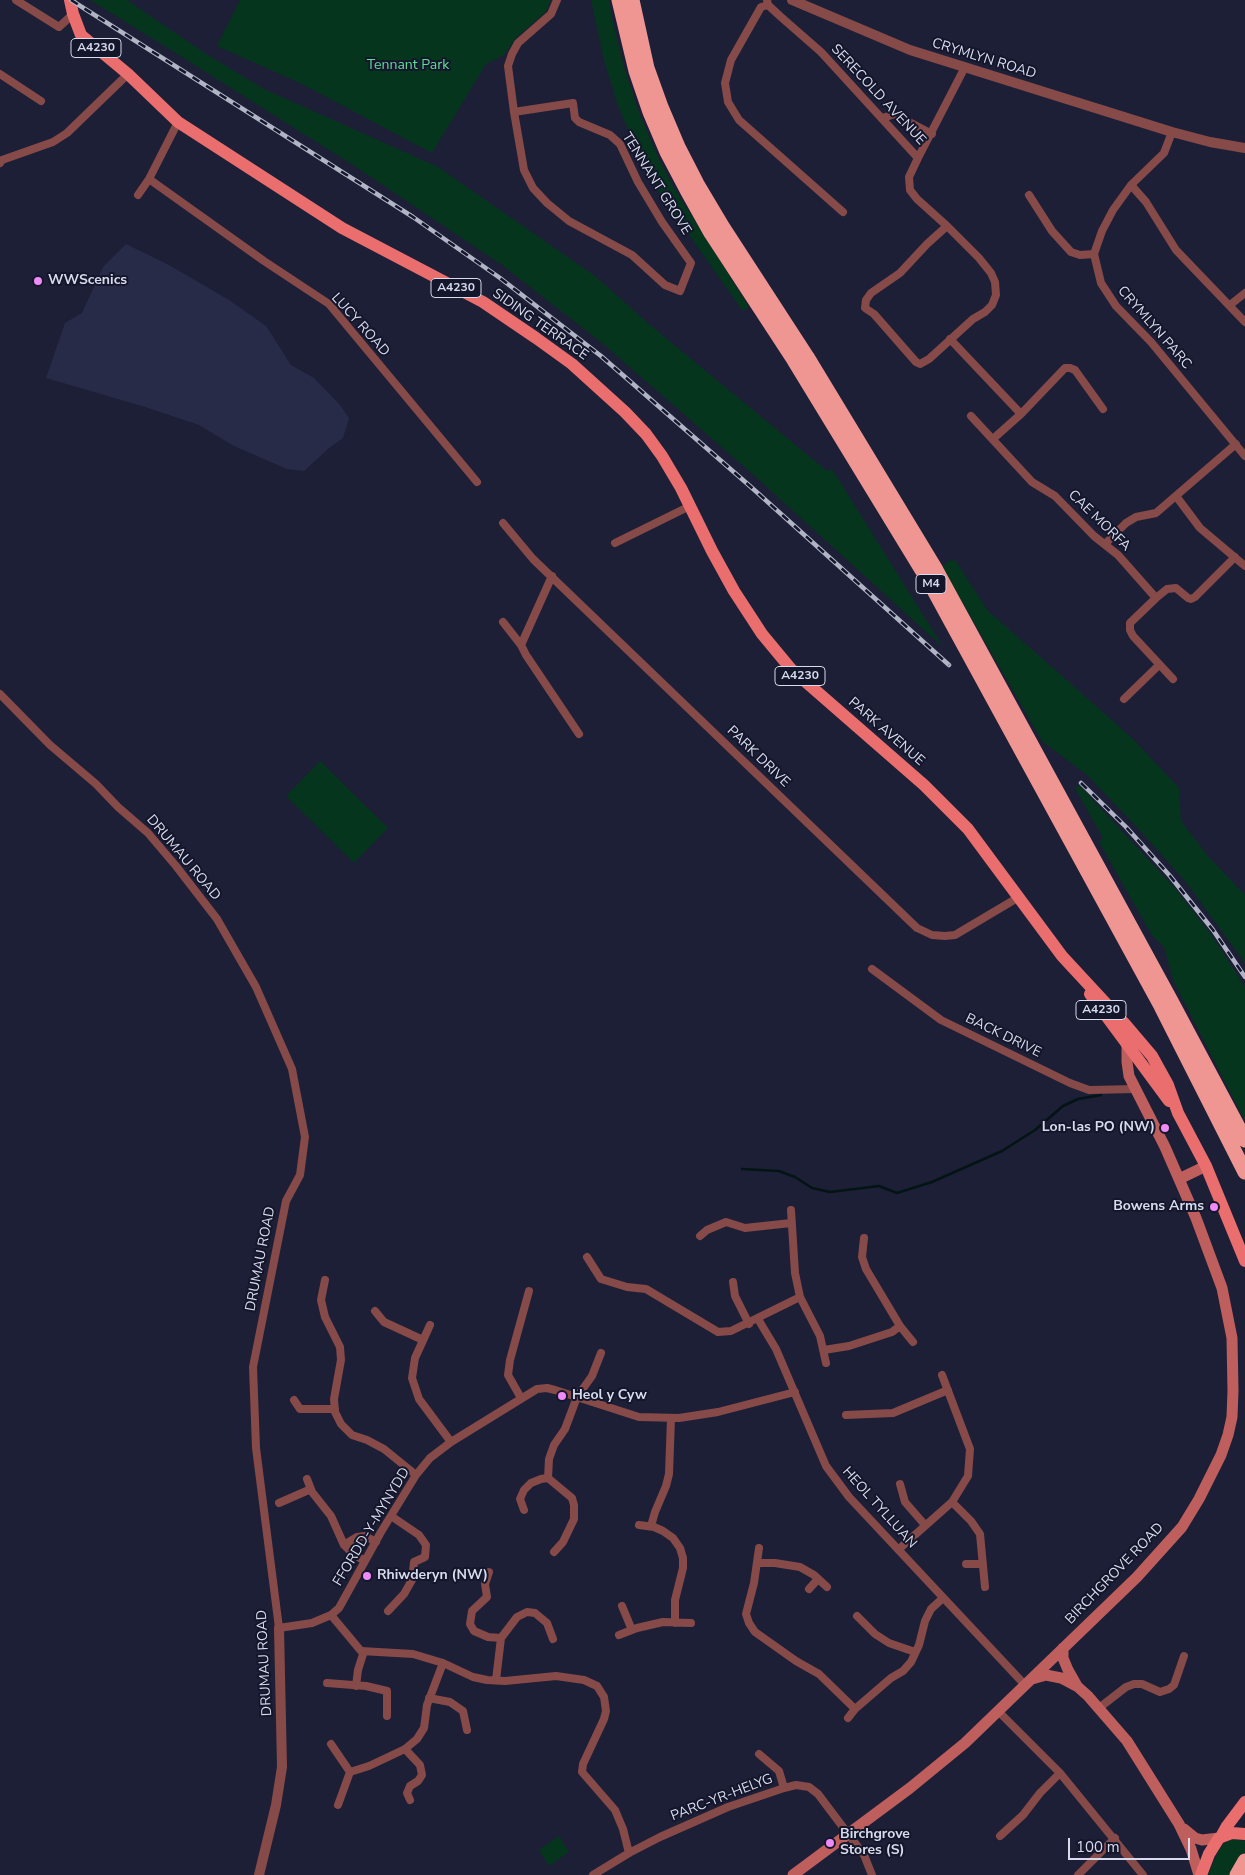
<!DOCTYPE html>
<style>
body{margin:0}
#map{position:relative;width:1245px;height:1875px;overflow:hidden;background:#1d1f37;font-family:"Nunito Sans",sans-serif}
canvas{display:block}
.scale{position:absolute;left:1068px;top:1838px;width:122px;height:22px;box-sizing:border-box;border:2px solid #d8dbeb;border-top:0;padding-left:6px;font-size:15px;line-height:18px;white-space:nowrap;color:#d8dbeb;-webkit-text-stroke:4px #14162c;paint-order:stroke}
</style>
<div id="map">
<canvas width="1245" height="1875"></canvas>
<div class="scale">100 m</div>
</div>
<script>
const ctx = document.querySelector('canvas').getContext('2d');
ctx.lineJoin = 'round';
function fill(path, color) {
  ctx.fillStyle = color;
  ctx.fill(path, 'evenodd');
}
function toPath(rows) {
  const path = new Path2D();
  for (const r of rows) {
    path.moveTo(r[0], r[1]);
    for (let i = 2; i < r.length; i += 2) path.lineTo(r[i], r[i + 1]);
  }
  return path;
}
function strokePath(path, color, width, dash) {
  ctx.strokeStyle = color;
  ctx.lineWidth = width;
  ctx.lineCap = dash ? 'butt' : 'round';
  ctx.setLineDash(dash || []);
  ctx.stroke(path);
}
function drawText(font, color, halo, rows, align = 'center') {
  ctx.font = font + ' "Nunito Sans",sans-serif';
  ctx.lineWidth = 4;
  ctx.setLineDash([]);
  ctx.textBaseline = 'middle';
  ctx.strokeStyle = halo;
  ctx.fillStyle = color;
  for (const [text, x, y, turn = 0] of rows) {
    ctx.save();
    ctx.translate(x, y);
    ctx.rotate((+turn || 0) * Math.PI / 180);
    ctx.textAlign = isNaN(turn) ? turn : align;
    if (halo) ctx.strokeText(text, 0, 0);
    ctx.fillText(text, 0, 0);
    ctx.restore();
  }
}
fill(toPath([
 [126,244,169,265,229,300,266,326,291,365,314,378,340,405,349,418,343,438,329,448,304,471,287,469,234,446,199,425,142,406,46,378,65,323,82,313,103,267]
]), '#282b48');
fill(toPath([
 [90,0,127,0,203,52,264,89,438,167,595,276,650,325,827,471,832,469,943,647,748,470,602,343,502,265,353,165,155,40],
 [240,0,551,0,546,12,517,37,504,55,486,64,432,153,302,84,217,46],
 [591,0,609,0,613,23,625,70,640,115,658,157,673,186,749,307,743,311,661,195,633,142,617,103,604,60],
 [955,560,988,611,1052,667,1133,739,1179,788,1181,821,1208,856,1245,895,1245,963,1186,882,1135,825,1087,775,1042,741,942,567,949,561],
 [320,761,388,828,354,863,286,796],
 [1079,785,1174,887,1213,937,1245,987,1245,1121,1173,980,1164,947,1152,935,1099,842,1103,838,1075,788],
 [559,1836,569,1852,549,1866,539,1850],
 [1234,1839,1245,1841,1245,1851,1232,1875,1208,1875,1216,1856,1222,1845,1230,1840]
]), '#06351d');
strokePath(toPath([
 [742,1169,779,1171,795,1177,812,1188,830,1192,879,1186,897,1193,932,1182,1002,1151,1035,1130,1063,1106,1078,1099,1101,1095]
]), '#031415', 2.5);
strokePath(toPath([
 [16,0,59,27,73,14],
 [767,0,768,5,781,17,821,52,918,158,965,67],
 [768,5,761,7,731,60,725,83,728,102,739,120,843,212],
 [0,74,41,101],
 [573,103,575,118,579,122,610,135,620,144,638,182,662,222,691,263,680,291,665,285,632,255,569,221,547,203,533,188,524,170,514,112,573,103],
 [514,112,508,66,512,54,518,43,551,14,557,0],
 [883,118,894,114,932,134],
 [1172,132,1164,153,1131,185,1113,210,1102,231,1094,254,1101,283,1116,306,1151,342,1245,456],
 [918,158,909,177,910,190,917,199,947,226,979,258,991,273,995,282,996,295,992,305,985,312,973,319,929,359,920,364,916,362,874,314,865,308,866,300,871,293,900,273,927,244,947,226],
 [0,163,2,160,53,142,67,133,128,74],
 [149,179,264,261,329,304,477,482],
 [1131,185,1146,202,1176,250,1245,322],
 [138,195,149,179,178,122],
 [1029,195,1052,231,1071,252,1080,255,1094,254],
 [1230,305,1245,293],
 [950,339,1021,414],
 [971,416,1032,482,1055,496,1094,536,1118,555,1156,598,1167,589,1176,588,1188,598,1191,599,1195,597,1235,557],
 [994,438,1021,414,1065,368,1070,368,1075,370,1103,409],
 [1176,496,1200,528,1245,566],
 [503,523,533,559,917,928,932,935,945,936,955,935,1019,897],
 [615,543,690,506],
 [1105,544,1126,523,1136,517,1156,513,1236,444],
 [1156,598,1130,623,1130,630,1133,636,1173,679],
 [503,622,521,645,526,655,579,734],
 [521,645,552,576],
 [0,694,50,745,96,784,118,807,148,833,176,866,217,919,256,987,292,1069,305,1137,300,1175,286,1201,253,1367,256,1448,279,1628,312,1623,331,1615,339,1608,381,1532,416,1475,430,1458,451,1442,537,1389,547,1388,555,1390,639,1417,679,1418,718,1412,795,1392],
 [1124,699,1159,665],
 [872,969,941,1020,1070,1083,1089,1090,1136,1089],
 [791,1210,795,1273,800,1297,820,1336,826,1363],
 [700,1236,707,1230,726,1222,745,1228,791,1223],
 [864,1238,862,1257,866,1269,900,1326,913,1342],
 [587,1257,601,1279,627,1287,646,1289,718,1332,731,1331,800,1297],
 [325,1280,321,1300,325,1317,340,1347,341,1360,334,1399,335,1412,341,1424,352,1435,367,1440,384,1449,416,1475],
 [733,1282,735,1296,749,1324],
 [375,1311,384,1322,423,1340],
 [758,1319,776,1349,826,1466,849,1497,1025,1685],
 [430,1325,415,1358,412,1378,419,1399,451,1442],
 [824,1350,849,1346,892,1332,900,1326],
 [521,1398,508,1375,510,1360,529,1291],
 [294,1400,300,1409,335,1409],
 [846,1415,893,1413,948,1390],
 [548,1478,549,1459,554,1445,565,1429,577,1397,592,1376,601,1353],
 [307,1479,312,1492,331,1516,344,1545,352,1553,365,1561],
 [900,1484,905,1502,925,1525],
 [952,1502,971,1521,980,1534,985,1587],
 [279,1503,311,1489],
 [524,1510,520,1499,524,1490,531,1483,541,1479,548,1478,572,1498,574,1505,574,1519,563,1542,554,1552],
 [639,1525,654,1527,663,1531,673,1538,680,1548,683,1558,683,1568,675,1600,675,1623],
 [651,1526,655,1512,666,1486,669,1474,671,1418],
 [344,1545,357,1537,365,1536,376,1542],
 [759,1548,754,1583,746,1614,749,1623,755,1632,796,1661,819,1674,855,1709],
 [899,1549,952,1502,968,1476,970,1449,942,1375],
 [757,1563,775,1563,800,1567,814,1575,827,1587],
 [966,1564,983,1564],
 [489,1572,485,1584,487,1597,472,1611,470,1624,474,1631,488,1637,501,1638],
 [809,1589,818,1579],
 [622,1606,632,1630],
 [388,1611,404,1594,412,1580,414,1562,425,1557,426,1545,419,1535,391,1516],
 [331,1615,361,1651,413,1654,443,1663,473,1677,487,1680,505,1681,556,1676,584,1680,597,1686,604,1697,606,1711,604,1719,583,1764,582,1772,615,1810,623,1829,629,1853],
 [857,1616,875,1634,889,1643,915,1652],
 [619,1635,637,1628,663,1622,691,1623],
 [496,1680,501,1638,517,1617,527,1612,535,1613,547,1623,553,1639],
 [327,1683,366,1686,387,1691,387,1716],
 [356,1686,358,1670,364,1651],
 [429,1698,450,1702,463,1711,467,1730],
 [1099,1708,1126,1687,1134,1684,1142,1684,1160,1692,1169,1689,1174,1685,1184,1656],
 [999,1712,1060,1773,1143,1875],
 [848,1718,855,1709,891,1678,903,1671,911,1662,919,1645,925,1621,931,1609,943,1598],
 [331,1744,350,1772,338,1805],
 [405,1749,420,1765,422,1775,418,1781,410,1786,407,1793,410,1800],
 [759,1754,779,1771,784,1788],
 [350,1772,369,1766,405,1749,417,1739,424,1728,427,1705,443,1663],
 [1000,1836,1023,1815,1040,1793,1060,1773],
 [593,1875,629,1853,660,1837,728,1807,784,1788,796,1785,809,1787,818,1794,864,1855,872,1875],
 [1078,1875,1115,1838]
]), '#864a49', 8);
strokePath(toPath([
 [792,0,910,50,1172,132,1210,142,1245,148],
 [259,1875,276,1805,282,1767,279,1628]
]), '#864a49', 10);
strokePath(toPath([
 [1179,1179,1206,1166],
 [1063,1648,1063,1658,1068,1670,1077,1686],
 [1032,1679,1046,1675,1061,1678,1078,1687,1088,1696,1127,1741,1179,1824,1191,1849,1199,1875],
 [1184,1829,1195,1838,1202,1840,1219,1838],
 [793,1875,910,1788,965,1743,1137,1577,1182,1527,1199,1499,1221,1455,1228,1435,1232,1417,1233,1391,1232,1338,1222,1288,1196,1218,1165,1147,1129,1076,1127,1062,1127,1046]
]), '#be5f5d', 11);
strokePath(toPath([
 [70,0,73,14,81,35,128,74,178,122,342,228,483,302,536,338,572,364,625,412,646,434,662,456,681,488,712,551,734,591,762,634,791,669,924,785,968,829,1062,956,1124,1023,1152,1056,1168,1085,1178,1113,1206,1166,1245,1261],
 [1090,994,1169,1101],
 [1222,1835,1227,1826,1245,1802],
 [1201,1875,1209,1854,1219,1838,1232,1833,1245,1834]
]), '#ea6e6d', 12);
strokePath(toPath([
 [619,0,636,71,650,112,667,152,687,190,711,233,794,360,930,583,1161,1006,1245,1172],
 [632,0,647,68,661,107,678,147,697,184,722,226,807,357,936,570,1171,1001,1245,1140],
 [1237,1875,1245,1861]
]), '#ef9592', 15);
const rail = toPath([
 [71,0,413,217,500,278,601,356,751,487,949,665],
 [1081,783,1126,827,1170,876,1213,930,1245,977]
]);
strokePath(rail, '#b1b4c5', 4.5);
strokePath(rail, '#14162c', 2.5, [8]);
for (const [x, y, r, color] of [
 [38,281,5,"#ef8bf6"],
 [1165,1128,5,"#ef8bf6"],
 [1214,1207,5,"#ef8bf6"],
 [562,1396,5,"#ef8bf6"],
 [367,1576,5,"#ef8bf6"],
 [830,1843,5,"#ef8bf6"]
]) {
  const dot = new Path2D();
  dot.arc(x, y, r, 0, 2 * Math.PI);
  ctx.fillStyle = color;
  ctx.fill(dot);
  strokePath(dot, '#14162c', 2);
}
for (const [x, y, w] of [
 [96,48,50],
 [456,288,50],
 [931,584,30],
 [800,676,50],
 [1101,1010,50]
]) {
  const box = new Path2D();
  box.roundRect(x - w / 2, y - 9.5, w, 19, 4);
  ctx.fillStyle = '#14162c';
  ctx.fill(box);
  strokePath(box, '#d8dbeb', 1);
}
drawText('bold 12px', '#d8dbeb', null, [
 ["A4230",96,48],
 ["A4230",456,288],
 ["M4",931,584],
 ["A4230",800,676],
 ["A4230",1101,1010]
]);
drawText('14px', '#d8dbeb', '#14162c', [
 ["CRYMLYN ROAD",984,59,17],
 ["SERECOLD AVENUE",878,95,47],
 ["TENNANT GROVE",656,184,58],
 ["LUCY ROAD",360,325,48],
 ["SIDING TERRACE",540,325,35],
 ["CRYMLYN PARC",1154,328,49],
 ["CAE MORFA",1099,521,44],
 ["PARK AVENUE",886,732,41],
 ["PARK DRIVE",758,757,44],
 ["DRUMAU ROAD",183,858,50],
 ["BACK DRIVE",1003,1036,26],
 ["DRUMAU ROAD",261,1259,-79],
 ["HEOL TYLLUAN",879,1508,48],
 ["FFORDD-Y-MYNYDD",372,1527,-59],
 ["BIRCHGROVE ROAD",1115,1574,-46],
 ["DRUMAU ROAD",265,1663,-93],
 ["PARC-YR-HELYG",722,1798,-21]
]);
drawText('14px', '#60dc95', '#14162c', [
 ["Tennant Park",408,66]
]);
drawText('bold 14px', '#d8dbeb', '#14162c', [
 ["WWScenics",48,281],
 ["Lon-las PO (NW)",1155,1128,"right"],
 ["Bowens Arms",1204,1207,"right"],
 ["Heol y Cyw",572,1396],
 ["Rhiwderyn (NW)",377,1576],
 ["Birchgrove",840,1835],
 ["Stores (S)",840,1851]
], 'left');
</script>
